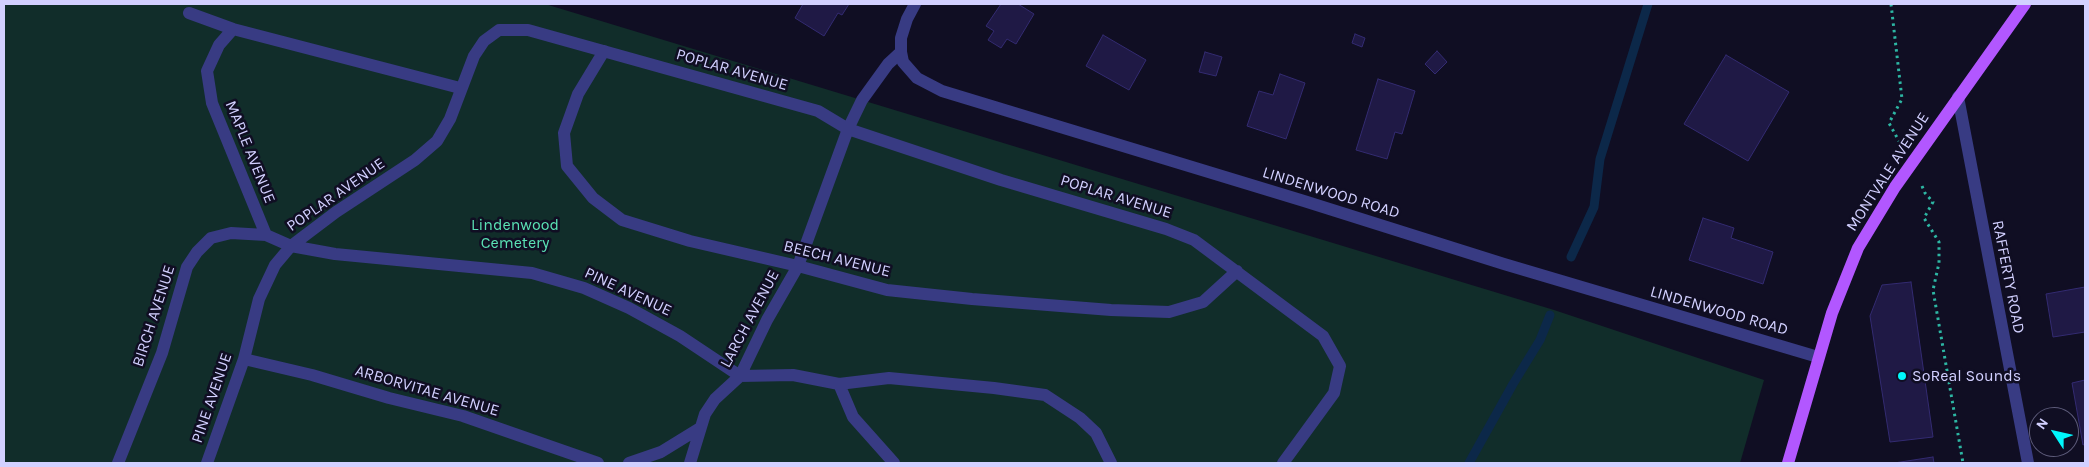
<!DOCTYPE html>
<style>
body{margin:0}
#map{position:relative;width:2089px;height:467px;overflow:hidden;background:#100e23;font-family:Karla,sans-serif}
canvas{display:block}
.frame{position:absolute;inset:0;border:5px solid #d2d0ff;pointer-events:none}
.north{position:absolute;left:2029px;top:407px;width:50px;height:50px;box-sizing:border-box;background:#100e23;border:1px solid #5e5c7b;border-radius:50%;rotate:305deg;font-size:14px;font-weight:700;line-height:20px;text-align:center;color:#d2d0ff}
.north::after{content:'';display:block;margin:auto;width:18px;height:22px;background:#00f7fb;clip-path:polygon(50% 0,100% 100%,50% 72%,0 100%)}
</style>
<div id="map">
<canvas width="2089" height="467"></canvas>
<div class="frame"></div>
<div class="north">N</div>
</div>
<script>
const ctx = document.querySelector('canvas').getContext('2d');
ctx.lineJoin = 'round';
function fill(path, color) {
  ctx.fillStyle = color;
  ctx.fill(path, 'evenodd');
}
function toPath(rows) {
  const path = new Path2D();
  for (const r of rows) {
    path.moveTo(r[0], r[1]);
    for (let i = 2; i < r.length; i += 2) path.lineTo(r[i], r[i + 1]);
  }
  return path;
}
function strokePath(path, color, width, dash) {
  ctx.strokeStyle = color;
  ctx.lineWidth = width;
  ctx.lineCap = dash ? 'butt' : 'round';
  ctx.setLineDash(dash || []);
  ctx.stroke(path);
}
function drawText(font, color, halo, rows, align = 'center') {
  ctx.font = font + ' Karla,sans-serif';
  ctx.lineWidth = 5;
  ctx.setLineDash([]);
  ctx.textBaseline = 'middle';
  ctx.strokeStyle = halo;
  ctx.fillStyle = color;
  for (const [text, x, y, turn = 0] of rows) {
    ctx.save();
    ctx.translate(x, y);
    ctx.rotate((+turn || 0) * Math.PI / 180);
    ctx.textAlign = isNaN(turn) ? turn : align;
    if (halo) ctx.strokeText(text, 0, 0);
    ctx.fillText(text, 0, 0);
    ctx.restore();
  }
}
fill(toPath([
 [4,4,545,4,1554,310,1764,380,1740,463,4,463]
]), '#112d2a');
strokePath(toPath([
 [1571,257,1594,207,1600,159,1648,4],
 [1469,463,1513,384,1540,340,1550,315]
]), '#0c2849', 9);
const building = toPath([
 [803,4,849,4,842,15,838,13,824,36,795,18,803,4],
 [1001,4,1018,4,1034,14,1016,44,1007,39,1001,48,988,40,994,31,986,26,1001,4],
 [1355,34,1365,38,1362,47,1352,43,1355,34],
 [1103,35,1146,60,1129,90,1086,66,1103,35],
 [1437,51,1447,62,1435,74,1425,64,1437,51],
 [1205,52,1222,57,1216,76,1199,72,1205,52],
 [1726,55,1789,92,1748,161,1684,124,1726,55],
 [1280,74,1305,83,1286,139,1247,126,1259,91,1273,95,1280,74],
 [1378,79,1415,91,1402,134,1395,132,1387,159,1356,150,1378,79],
 [1703,218,1734,228,1731,238,1773,252,1763,284,1689,260,1703,218],
 [1911,282,1933,437,1890,442,1870,316,1882,285,1911,282],
 [2085,287,2085,332,2053,337,2046,294,2085,287],
 [2085,380,2085,444,2083,445,2072,383,2085,380],
 [1933,457,1934,463,1894,463,1933,457]
]);
fill(building, '#1f1945');
strokePath(building, '#332b71', 1);
strokePath(toPath([
 [1891,4,1902,99,1889,123,1900,143],
 [1922,186,1925,193,1933,202,1924,218,1939,242,1939,263,1933,290,1963,463]
]), '#2db6a3', 3, [2.5, 4]);
strokePath(toPath([
 [915,4,907,19,901,38,901,52,903,62,917,78,942,91,1304,201,1504,264,1818,357],
 [189,13,233,29,460,88],
 [233,29,219,45,207,71,212,103,266,235,291,246,335,254,532,273,584,288,629,308,680,336,740,376,793,375,839,384,889,378,994,388,1045,395,1080,418,1096,433,1111,463],
 [604,51,578,94,564,133,567,166,593,198,622,220,690,241,798,266,887,290,972,299,1111,310,1169,312,1203,302,1237,271],
 [1958,97,2028,463],
 [244,359,312,375,389,398,463,416,598,463],
 [839,384,853,417,894,463],
 [118,463,162,353,187,267,197,252,211,238,231,233,266,235],
 [207,463,244,359,259,299,275,265,291,246,336,212,415,160,437,141,450,119,474,56,484,41,499,30,528,30,818,111,848,129,1001,180,1166,229,1194,240,1323,336,1340,366,1334,393,1283,463],
 [629,463,661,452,700,428],
 [690,463,705,414,715,399,740,376,767,320,798,266,848,129,862,100,888,64,901,52]
]), '#383b83', 12);
strokePath(toPath([
 [1788,463,1832,313,1858,248,1895,187,2025,4]
]), '#b257ff', 12);
for (const [x, y, r, color] of [
 [1902,376,5,"#00f7fb"]
]) {
  const dot = new Path2D();
  dot.arc(x, y, r, 0, 2 * Math.PI);
  ctx.fillStyle = color;
  ctx.fill(dot);
  strokePath(dot, '#100e23', 2);
}
drawText('16px', '#d2d0ff', '#100e23', [
 ["POPLAR AVENUE",732,70,16],
 ["MAPLE AVENUE",250,152,68],
 ["MONTVALE AVENUE",1888,172,-57],
 ["LINDENWOOD ROAD",1331,193,17],
 ["POPLAR AVENUE",336,195,-35],
 ["POPLAR AVENUE",1116,197,17],
 ["BEECH AVENUE",837,259,14],
 ["RAFFERTY ROAD",2008,277,79],
 ["PINE AVENUE",628,292,25],
 ["LINDENWOOD ROAD",1719,311,16],
 ["BIRCH AVENUE",154,316,-72],
 ["LARCH AVENUE",750,319,-62],
 ["ARBORVITAE AVENUE",427,391,16],
 ["PINE AVENUE",212,398,-71]
]);
drawText('16px', '#5ae1b4', '#100e23', [
 ["Lindenwood",515,225],
 ["Cemetery",515,243]
]);
drawText('16px', '#d2d0ff', '#100e23', [
 ["SoReal Sounds",1912,376]
], 'left');
</script>
